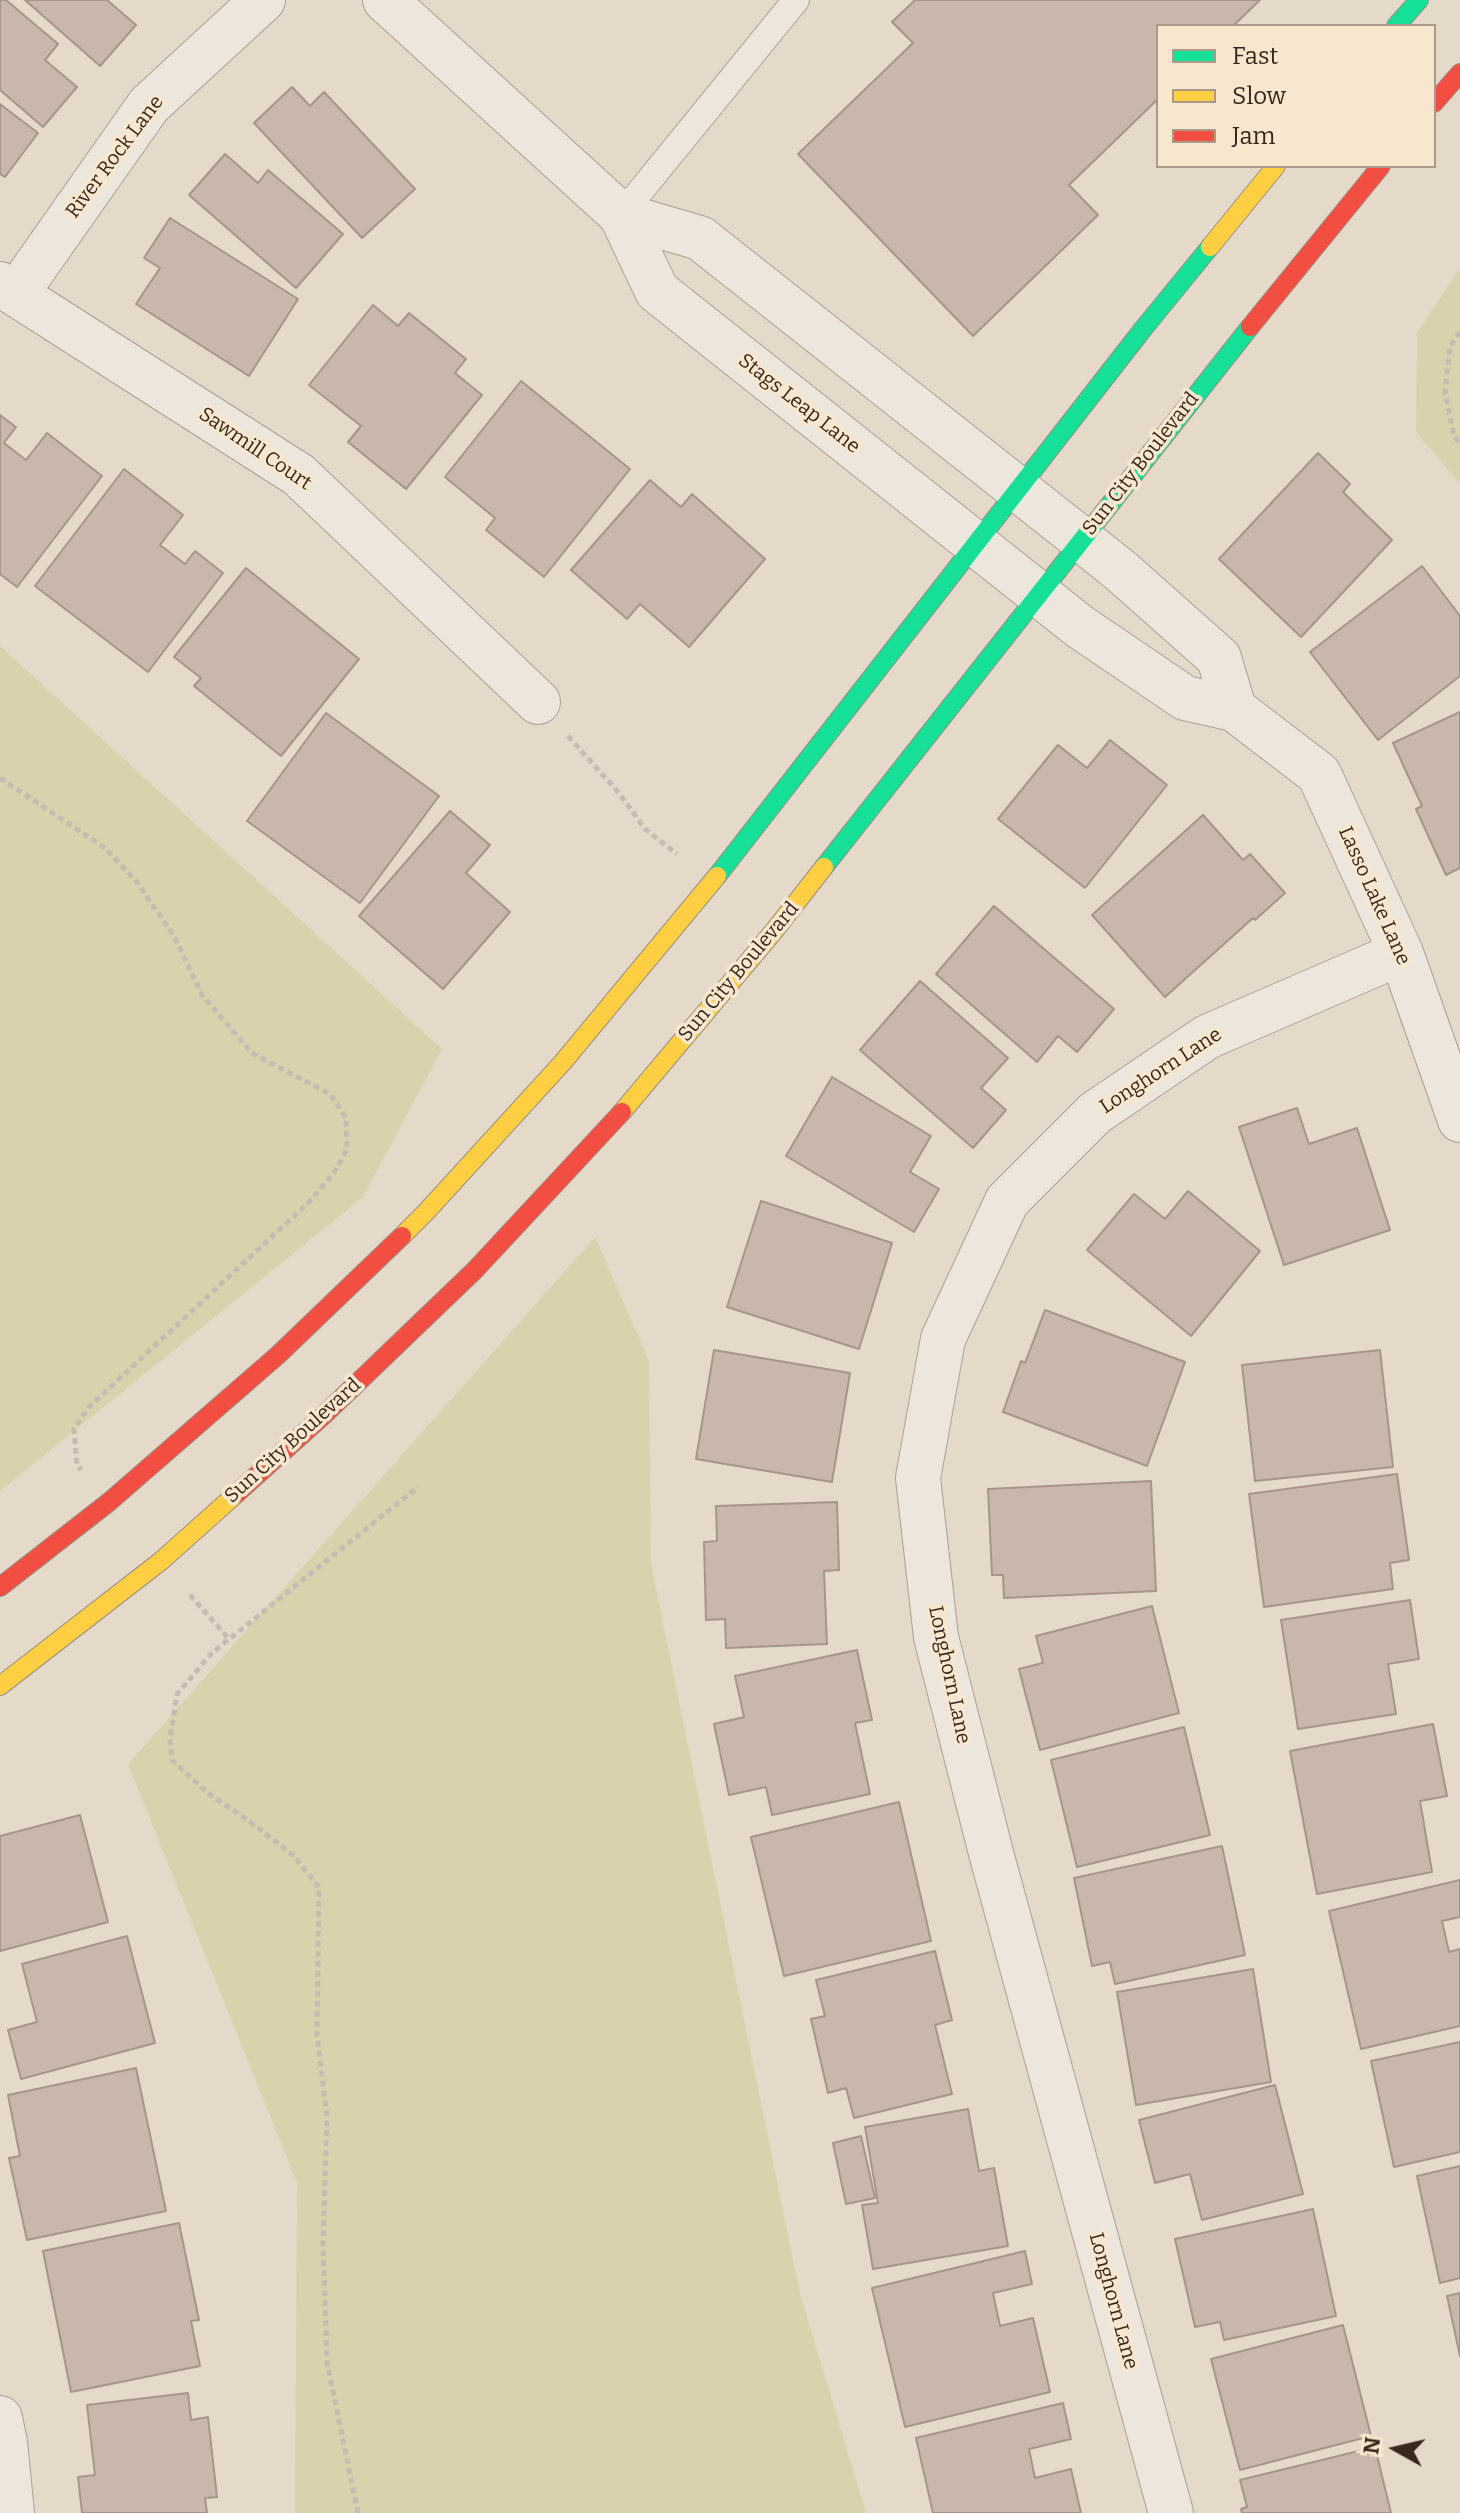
<!DOCTYPE html>
<style>
body{margin:0}
#map{position:relative;width:1460px;height:2513px;overflow:hidden;background:#e5daca;font-family:Bitter,serif}
canvas{display:block}
.legend{position:absolute;left:1156px;top:24px;width:280px;height:144px;box-sizing:border-box;background:#f7e7cf;border:2px solid #ab9a87;margin:0;padding:10px 14px;list-style:none;font-size:24px;color:#38271c}
.legend li{display:flex;align-items:center;gap:16px;height:40px}
.legend b{width:40px;border:2px solid #ab9a87}
.north{position:absolute;left:1356px;top:2409px;width:80px;height:80px;-webkit-text-stroke:6px #f7e7cf;paint-order:stroke;rotate:278deg;font-size:22px;font-weight:700;line-height:32px;text-align:center;color:#38271c}
.north::after{content:'';display:block;margin:auto;width:28px;height:36px;background:#38271c;clip-path:polygon(50% 0,100% 100%,50% 72%,0 100%)}
</style>
<div id="map">
<canvas width="1460" height="2513"></canvas>
<ul class="legend">
<li><b style="height:10px;background:#16e098"></b>Fast</li>
<li><b style="height:10px;background:#ffcf43"></b>Slow</li>
<li><b style="height:10px;background:#f24e42"></b>Jam</li>
</ul>
<div class="north">N</div>
</div>
<script>
const ctx = document.querySelector('canvas').getContext('2d');
ctx.lineJoin = 'round';
function fill(path, color) {
  ctx.fillStyle = color;
  ctx.fill(path, 'evenodd');
}
function toPath(rows) {
  const path = new Path2D();
  for (const r of rows) {
    path.moveTo(r[0], r[1]);
    for (let i = 2; i < r.length; i += 2) path.lineTo(r[i], r[i + 1]);
  }
  return path;
}
function strokePath(path, color, width, dash) {
  ctx.strokeStyle = color;
  ctx.lineWidth = width;
  ctx.lineCap = dash ? 'butt' : 'round';
  ctx.setLineDash(dash || []);
  ctx.stroke(path);
}
function drawText(font, color, halo, rows, align = 'center') {
  ctx.font = font + ' Bitter,serif';
  ctx.lineWidth = 7;
  ctx.setLineDash([]);
  ctx.textBaseline = 'middle';
  ctx.strokeStyle = halo;
  ctx.fillStyle = color;
  for (const [text, x, y, turn = 0] of rows) {
    ctx.save();
    ctx.translate(x, y);
    ctx.rotate((+turn || 0) * Math.PI / 180);
    ctx.textAlign = isNaN(turn) ? turn : align;
    if (halo) ctx.strokeText(text, 0, 0);
    ctx.fillText(text, 0, 0);
    ctx.restore();
  }
}
fill(toPath([
 [1460,268,1460,484,1416,432,1417,333],
 [0,646,442,1049,363,1197,0,1491],
 [595,1237,649,1361,651,1564,800,2294,866,2513,295,2513,297,2183,128,1764]
]), '#d8d3ac');
const building = toPath([
 [0,0,6,0,58,44,45,60,77,87,43,127,0,90,0,0],
 [25,0,107,0,136,25,100,66,25,0],
 [915,0,1260,0,1233,26,1158,26,1158,99,1069,185,1098,215,973,336,798,154,913,43,892,22,915,0],
 [292,87,310,106,324,92,415,189,362,238,254,123,292,87],
 [0,104,38,133,5,177,0,174,0,104],
 [225,154,258,183,268,170,343,234,296,288,189,195,225,154],
 [170,218,298,299,249,376,136,304,160,268,144,258,170,218],
 [373,305,398,326,409,313,466,359,455,373,482,395,406,489,348,442,361,426,309,385,373,305],
 [521,381,630,469,544,577,486,530,495,518,445,477,521,381],
 [0,415,16,427,4,443,26,460,47,433,102,476,17,587,0,574,0,415],
 [1318,453,1350,484,1343,492,1392,540,1301,637,1219,559,1318,453],
 [124,469,183,515,160,545,185,564,195,551,223,573,148,672,35,586,124,469],
 [650,480,681,507,692,494,765,559,689,647,640,604,627,619,571,570,650,480],
 [1422,566,1460,616,1460,676,1378,740,1310,652,1422,566],
 [246,568,359,659,281,756,194,686,201,678,174,657,246,568],
 [1460,712,1460,868,1446,875,1416,809,1422,806,1393,743,1460,712],
 [326,713,439,796,360,903,247,821,326,713],
 [1110,740,1167,785,1085,888,998,819,1058,745,1087,768,1110,740],
 [450,811,490,845,466,873,510,912,443,989,359,916,450,811],
 [1203,815,1243,860,1250,854,1285,893,1255,920,1253,918,1165,997,1092,915,1203,815],
 [994,906,1114,1009,1077,1052,1058,1036,1037,1062,936,974,994,906],
 [920,981,1008,1058,981,1088,1006,1110,973,1148,860,1050,920,981],
 [832,1077,931,1136,910,1172,939,1189,914,1232,786,1156,832,1077],
 [1297,1108,1309,1144,1357,1128,1390,1230,1284,1265,1239,1127,1297,1108],
 [1188,1191,1260,1251,1191,1336,1087,1250,1134,1194,1165,1219,1188,1191],
 [761,1201,892,1243,859,1349,727,1307,761,1201],
 [1045,1310,1185,1362,1147,1466,1003,1412,1021,1361,1025,1363,1045,1310],
 [714,1350,850,1373,832,1482,696,1459,714,1350],
 [1380,1350,1393,1467,1255,1481,1242,1365,1380,1350],
 [1397,1474,1409,1560,1390,1563,1393,1589,1264,1607,1249,1494,1397,1474],
 [1151,1481,1156,1591,1004,1598,1003,1575,992,1575,988,1489,1151,1481],
 [837,1502,839,1570,824,1571,827,1644,726,1648,725,1619,706,1620,704,1542,717,1541,716,1506,837,1502],
 [1410,1600,1419,1659,1388,1664,1396,1714,1298,1729,1281,1620,1410,1600],
 [1152,1606,1179,1713,1040,1750,1019,1669,1043,1663,1036,1636,1152,1606],
 [857,1650,872,1720,855,1723,870,1794,772,1815,766,1787,729,1795,714,1724,744,1717,735,1676,857,1650],
 [1433,1724,1447,1796,1420,1801,1432,1872,1317,1894,1290,1751,1433,1724],
 [1184,1727,1210,1835,1077,1867,1051,1760,1184,1727],
 [899,1802,931,1941,784,1976,751,1837,899,1802],
 [80,1815,108,1922,0,1951,0,1836,80,1815],
 [1222,1846,1245,1955,1115,1984,1110,1962,1092,1966,1074,1878,1222,1846],
 [1460,1880,1460,1917,1442,1921,1449,1952,1460,1949,1460,2026,1361,2049,1329,1911,1460,1880],
 [127,1936,155,2043,21,2079,8,2030,37,2022,22,1964,127,1936],
 [935,1951,952,2020,935,2025,952,2094,854,2118,846,2088,828,2093,811,2019,825,2016,816,1980,935,1951],
 [1253,1969,1271,2082,1136,2105,1117,1992,1253,1969],
 [1460,2042,1460,2152,1394,2167,1371,2061,1460,2042],
 [136,2068,166,2211,27,2240,9,2158,20,2156,8,2095,136,2068],
 [1275,2085,1303,2194,1202,2220,1190,2174,1155,2183,1139,2120,1275,2085],
 [968,2109,979,2171,994,2168,1008,2246,873,2269,862,2205,878,2203,865,2127,968,2109],
 [861,2136,875,2198,846,2204,833,2143,861,2136],
 [1460,2166,1460,2278,1440,2283,1417,2176,1460,2166],
 [1313,2209,1336,2316,1224,2340,1220,2322,1195,2327,1175,2239,1313,2209],
 [179,2223,199,2320,191,2321,200,2366,71,2392,43,2251,179,2223],
 [1025,2251,1032,2284,993,2293,1000,2326,1033,2318,1050,2392,905,2427,872,2288,1025,2251],
 [1460,2293,1460,2356,1447,2296,1460,2293],
 [1343,2325,1371,2436,1240,2470,1211,2359,1343,2325],
 [188,2393,191,2420,208,2417,217,2497,205,2498,207,2513,82,2513,78,2477,95,2475,87,2405,188,2393],
 [1063,2403,1071,2439,1029,2449,1035,2478,1071,2469,1081,2513,933,2513,916,2438,1063,2403],
 [1375,2447,1391,2513,1242,2513,1241,2509,1247,2507,1240,2480,1375,2447]
]);
fill(building, '#c9b7ab');
strokePath(building, '#a5958a', 2);
const lane = toPath([
 [621,215,796,0]
]);
const street = toPath([
 [385,0,621,215,657,291,1079,626,1185,698,1234,709,1319,774,1401,953,1460,1120],
 [621,215,700,238,1081,539,1121,571,1219,658,1234,709],
 [0,284,299,475,538,702],
 [16,294,149,105,263,0],
 [0,2418,5,2442,12,2513],
 [1171,2513,991,1853,936,1637,918,1478,943,1339,1007,1201,1095,1113,1207,1037,1401,953]
]);
const fast = toPath([
 [1396,26,1419,0],
 [824,867,1250,327],
 [717,876,1143,329,1210,247]
]);
const slow = toPath([
 [1210,247,1276,166],
 [622,1112,774,931,824,867],
 [402,1236,426,1212,563,1062,717,876],
 [0,1686,161,1561,236,1494]
]);
const jam = toPath([
 [1434,103,1460,73],
 [1250,327,1381,166],
 [236,1494,325,1414,475,1270,622,1112],
 [0,1587,109,1502,278,1355,402,1236]
]);
strokePath(lane, '#aa9f94', 28);
strokePath(street, '#aa9f94', 46);
strokePath(fast, '#998f84', 20);
strokePath(slow, '#998f84', 20);
strokePath(jam, '#998f84', 20);
strokePath(toPath([
 [1460,332,1450,346,1445,393,1454,436,1460,444],
 [568,736,619,793,645,829,677,854],
 [0,778,105,848,136,881,174,936,202,995,252,1053,330,1094,346,1118,347,1149,334,1173,308,1203,89,1407,74,1429,77,1465,81,1470],
 [190,1595,229,1639],
 [358,2513,327,2362,323,2243,327,2118,317,2034,319,1887,293,1855,249,1821,208,1793,172,1760,170,1739,177,1694,212,1653,418,1487]
]), '#c5bcb3', 5, [6, 4]);
strokePath(lane, '#ece6dd', 26);
strokePath(street, '#ece6dd', 44);
strokePath(fast, '#16e098', 18);
strokePath(slow, '#ffcf43', 18);
strokePath(jam, '#f24e42', 18);
drawText('20px', '#38271c', '#f7e7cf', [
 ["River Rock Lane",115,157,-53],
 ["Stags Leap Lane",799,404,38],
 ["Sawmill Court",255,449,34],
 ["Sun City Boulevard",1141,464,-52],
 ["Lasso Lake Lane",1374,896,66],
 ["Sun City Boulevard",739,972,-50],
 ["Longhorn Lane",1161,1071,-33],
 ["Sun City Boulevard",293,1441,-42],
 ["Longhorn Lane",949,1675,78],
 ["Longhorn Lane",1113,2301,75]
]);
</script>
